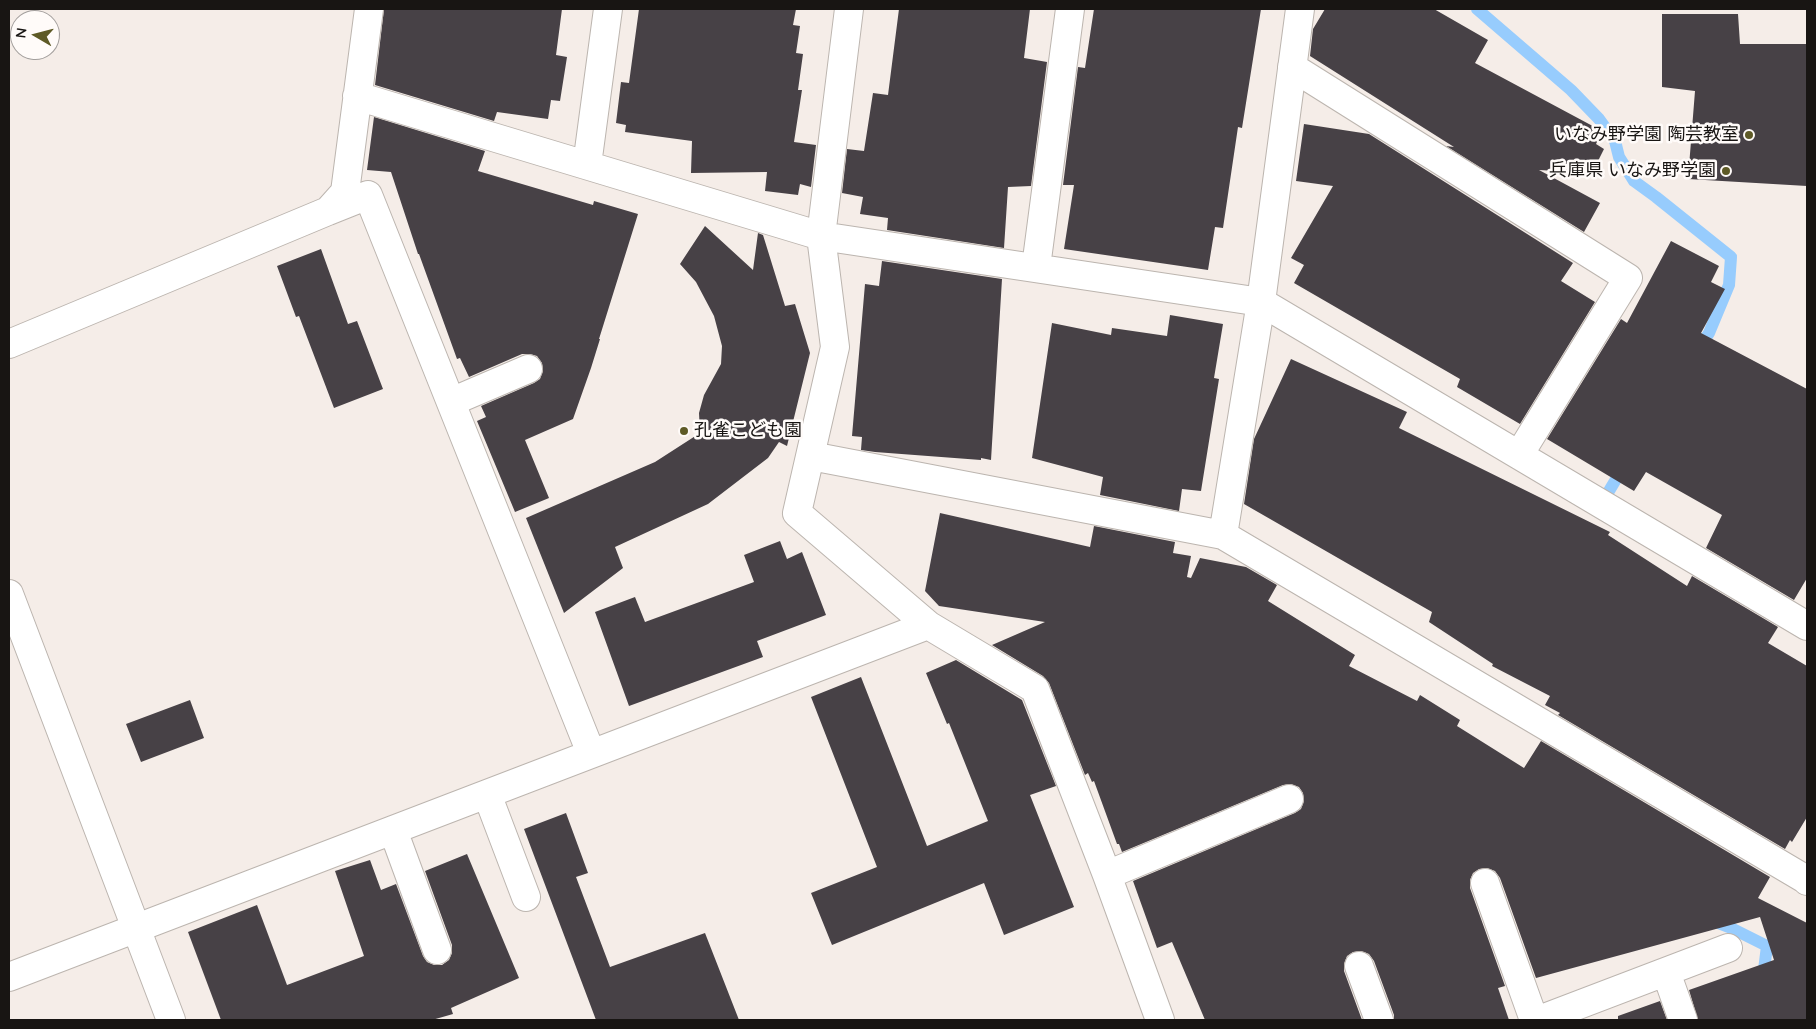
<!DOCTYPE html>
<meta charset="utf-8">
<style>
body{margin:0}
#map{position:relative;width:1816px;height:1029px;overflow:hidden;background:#f5ede8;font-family:Quicksand,sans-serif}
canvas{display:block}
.frame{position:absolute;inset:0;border:10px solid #181513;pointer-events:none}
.north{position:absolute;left:10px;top:10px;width:50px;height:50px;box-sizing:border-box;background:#fffbf9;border:1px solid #a39f9d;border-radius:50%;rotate:278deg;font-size:14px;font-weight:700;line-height:20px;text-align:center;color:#181513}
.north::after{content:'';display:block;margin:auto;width:18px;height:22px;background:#5e5a26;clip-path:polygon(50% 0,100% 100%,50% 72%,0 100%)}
</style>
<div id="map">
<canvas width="1816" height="1029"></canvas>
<div class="frame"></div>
<div class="north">N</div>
</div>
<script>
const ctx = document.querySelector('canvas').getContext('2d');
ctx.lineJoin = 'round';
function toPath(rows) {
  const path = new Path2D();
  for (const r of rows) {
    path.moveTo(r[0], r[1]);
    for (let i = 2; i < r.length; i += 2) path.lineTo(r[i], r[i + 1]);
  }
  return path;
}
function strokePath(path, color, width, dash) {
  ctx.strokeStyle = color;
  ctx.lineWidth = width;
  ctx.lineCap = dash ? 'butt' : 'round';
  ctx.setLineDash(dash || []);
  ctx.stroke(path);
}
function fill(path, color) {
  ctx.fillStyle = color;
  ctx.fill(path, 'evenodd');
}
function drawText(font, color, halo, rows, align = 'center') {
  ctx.font = font + ' Quicksand,"Noto Sans JP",sans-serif';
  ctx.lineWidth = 5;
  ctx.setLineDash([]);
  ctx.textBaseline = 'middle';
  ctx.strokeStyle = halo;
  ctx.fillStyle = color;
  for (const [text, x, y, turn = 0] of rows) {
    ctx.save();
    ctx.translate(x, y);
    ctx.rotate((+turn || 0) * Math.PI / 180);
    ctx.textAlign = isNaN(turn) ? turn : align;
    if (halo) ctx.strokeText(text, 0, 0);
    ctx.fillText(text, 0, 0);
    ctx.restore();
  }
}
strokePath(toPath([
 [1477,9,1571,90,1599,119,1615,141,1619,157,1634,181,1656,197,1731,257,1729,285,1709,333,1698,350],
 [1606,496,1624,466],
 [1713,921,1731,928,1767,946,1763,978]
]), '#97ccfd', 12);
fill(toPath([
 [384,9,562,9,556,55,567,57,560,101,551,100,548,119,497,112,494,121,375,85],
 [639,9,796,9,793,25,800,26,796,53,803,54,798,90,802,90,794,142,816,145,811,187,800,184,798,195,765,191,767,172,691,173,692,141,625,132,626,125,616,123,621,82,629,83],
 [899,9,1030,9,1024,58,1047,62,1031,186,1008,187,1004,248,887,230,888,218,860,214,863,197,842,193,847,149,864,151,873,93,888,95],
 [1094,9,1261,9,1242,128,1238,127,1223,228,1215,227,1208,270,1064,249,1074,185,1063,185,1078,67,1085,68],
 [1325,9,1434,9,1488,40,1475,63,1602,131,1596,144,1604,149,1592,173,1539,170,1600,203,1584,232,1446,146,1454,147,1310,56,1313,29],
 [1662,14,1738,14,1740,44,1807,44,1807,186,1688,179,1695,91,1662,87],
 [374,117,485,151,478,171,593,205,594,201,638,214,599,339,600,339,591,368,573,419,525,440,549,498,515,512,477,421,486,417,481,406,534,383,540,379,543,371,542,363,537,356,530,354,522,354,469,377,460,358,457,359,419,254,418,254,391,172,367,170],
 [1304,124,1369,134,1573,263,1561,281,1595,302,1520,424,1457,387,1460,379,1294,283,1304,265,1291,258,1333,186,1296,181],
 [705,226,753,270,758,233,763,235,785,306,795,304,810,353,787,446,779,442,768,458,708,504,615,547,623,568,564,613,526,518,655,462,700,433,699,413,704,395,721,364,722,346,714,316,696,282,680,264],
 [1671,241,1719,266,1711,282,1725,289,1701,333,1807,389,1807,578,1794,600,1706,548,1722,515,1646,472,1634,491,1547,439,1621,319,1627,323],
 [321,249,348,324,357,321,383,389,334,408,299,316,296,317,277,266],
 [882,261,1002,279,991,460,981,458,981,460,875,452,861,450,862,437,852,436,865,284,879,286],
 [1170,315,1223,324,1214,378,1219,379,1201,491,1182,489,1179,511,1100,495,1103,477,1032,458,1052,323,1111,335,1112,328,1167,336],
 [1291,359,1407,412,1399,428,1610,532,1608,535,1687,586,1692,576,1778,627,1768,643,1807,666,1807,817,1792,842,1790,840,1785,849,1558,715,1560,713,1545,705,1550,696,1492,666,1493,664,1429,622,1432,612,1244,504,1254,439],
 [940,513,1090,547,1094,526,1175,542,1173,553,1191,556,1187,577,1191,578,1200,558,1246,567,1277,585,1268,601,1355,655,1349,666,1417,701,1420,695,1460,720,1457,726,1524,768,1541,741,1770,877,1758,898,1807,923,1807,1020,1698,1020,1689,990,1774,960,1760,917,1536,978,1500,878,1495,871,1487,868,1479,869,1473,873,1470,880,1470,888,1505,986,1498,988,1509,1020,1394,1020,1394,1015,1374,961,1369,954,1361,951,1353,952,1347,956,1344,964,1344,971,1362,1020,1205,1020,1172,942,1157,948,1133,881,1295,813,1301,809,1304,801,1303,793,1299,787,1291,784,1283,785,1122,852,1119,844,1117,844,1094,781,1092,782,1088,773,1085,775,1049,683,1043,676,992,645,1045,622,939,606,925,591],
 [780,541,787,559,802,552,826,615,757,641,763,657,629,706,595,612,635,597,645,622,754,582,744,555],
 [956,660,1022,700,1056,786,1030,795,1074,907,1004,935,984,883,832,945,811,893,877,867,811,697,861,677,927,846,988,821,949,723,947,724,926,673],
 [190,700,204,738,141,762,126,724],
 [566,813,588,873,576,877,610,967,705,933,739,1020,596,1020,524,829],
 [467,854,519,978,451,1008,453,1014,432,1020,221,1020,188,932,257,905,287,985,364,956,335,871,370,860,381,890,396,884,423,956,427,962,434,965,442,965,449,960,452,953,452,945,425,871],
 [1660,1001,1667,1020,1618,1020,1618,1016]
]), '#474146');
const street = toPath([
 [849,9,821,236,835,347,797,513,928,625,1035,689,1107,875,1160,1020],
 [1292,67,1628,278,1519,455],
 [357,96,821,236,1261,302,1807,626],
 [587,165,608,9],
 [328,211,368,195,591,753],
 [1036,267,1070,9],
 [9,344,328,211,345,192,369,9],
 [451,402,528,369],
 [811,456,1223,535,1805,879,1807,881],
 [1223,535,1261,302,1300,9],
 [487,794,526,897],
 [393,830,437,950],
 [1107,875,1289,799],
 [1485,883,1534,1020],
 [1359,966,1379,1020],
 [1666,972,1683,1020],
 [9,977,928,625],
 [1539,1020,1728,948]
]);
const secondary = toPath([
 [9,594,171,1020]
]);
strokePath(street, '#bcb5af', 30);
strokePath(secondary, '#bcb5af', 30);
strokePath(street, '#fff', 28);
strokePath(secondary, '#fff', 28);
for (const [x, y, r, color] of [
 [1749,135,5,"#5e5a26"],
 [1726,171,5,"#5e5a26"],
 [684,431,5,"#5e5a26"]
]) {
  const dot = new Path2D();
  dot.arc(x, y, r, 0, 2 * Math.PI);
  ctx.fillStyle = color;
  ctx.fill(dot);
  strokePath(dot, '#fffbf9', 2);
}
drawText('18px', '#181513', '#fffbf9', [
 ["いなみ野学園 陶芸教室",1739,135],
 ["兵庫県 いなみ野学園",1716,171],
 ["孔雀こども園",694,431,"left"]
], 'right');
</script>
